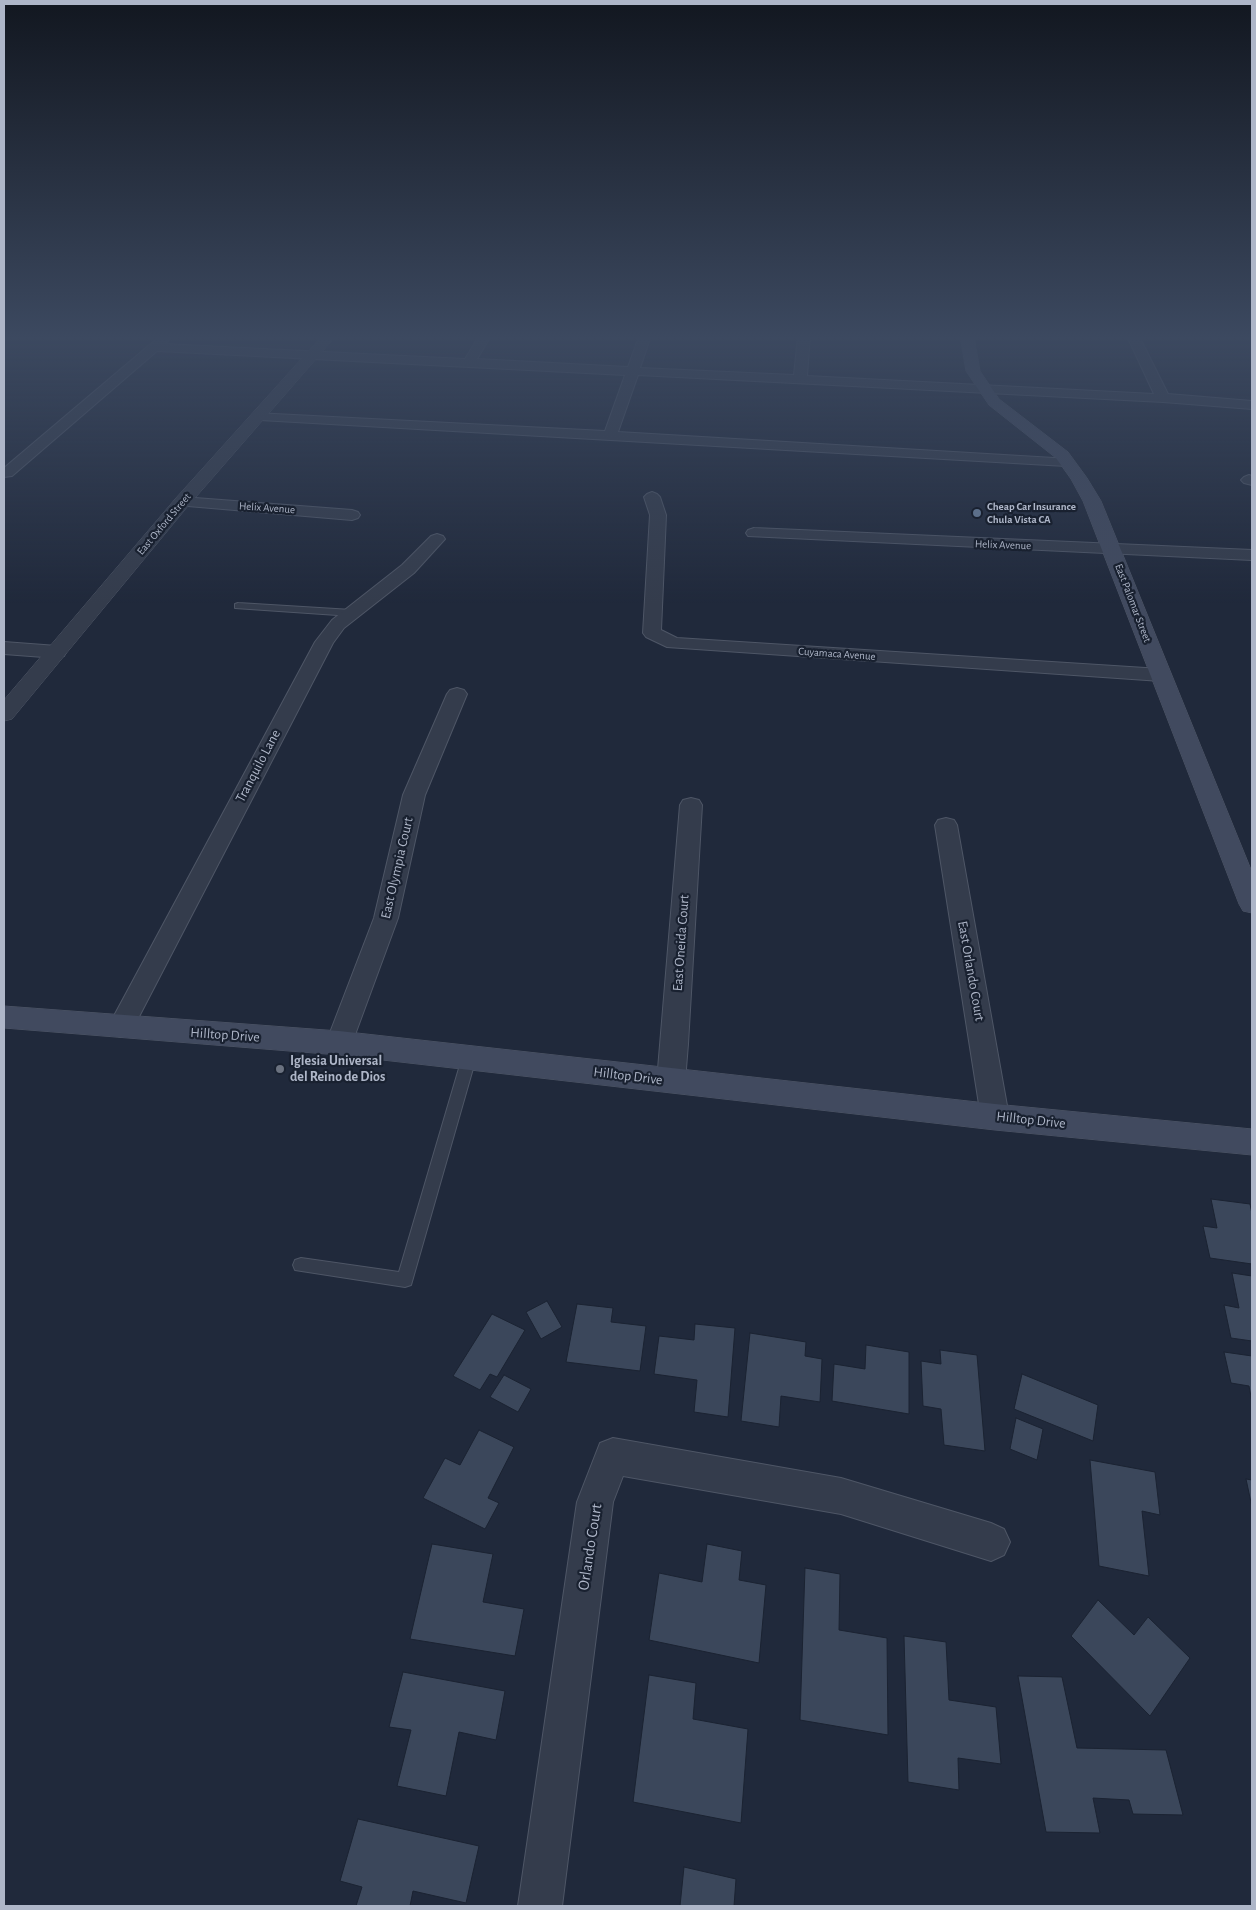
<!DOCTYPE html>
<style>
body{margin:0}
#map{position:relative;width:1256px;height:1910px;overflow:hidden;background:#20293b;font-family:"Alegreya Sans",sans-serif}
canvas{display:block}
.frame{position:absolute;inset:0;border:5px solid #aeb6c8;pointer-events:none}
</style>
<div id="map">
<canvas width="1256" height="1910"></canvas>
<div class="frame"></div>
</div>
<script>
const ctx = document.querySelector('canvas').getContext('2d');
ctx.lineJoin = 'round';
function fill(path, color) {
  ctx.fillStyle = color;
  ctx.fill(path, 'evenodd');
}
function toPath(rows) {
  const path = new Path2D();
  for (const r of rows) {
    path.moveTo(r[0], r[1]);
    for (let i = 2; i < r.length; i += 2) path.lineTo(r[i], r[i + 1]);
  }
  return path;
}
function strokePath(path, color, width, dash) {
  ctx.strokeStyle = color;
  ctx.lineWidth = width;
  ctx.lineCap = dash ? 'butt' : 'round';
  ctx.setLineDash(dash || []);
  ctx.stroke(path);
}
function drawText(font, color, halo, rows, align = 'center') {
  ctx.font = font + ' "Alegreya Sans",sans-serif';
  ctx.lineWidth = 4.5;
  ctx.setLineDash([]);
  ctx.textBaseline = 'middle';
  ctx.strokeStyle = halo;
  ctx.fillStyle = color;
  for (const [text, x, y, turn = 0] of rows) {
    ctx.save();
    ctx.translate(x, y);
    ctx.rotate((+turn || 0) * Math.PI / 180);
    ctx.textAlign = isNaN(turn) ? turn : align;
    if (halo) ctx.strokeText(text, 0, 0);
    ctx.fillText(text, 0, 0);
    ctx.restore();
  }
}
const building = toPath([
 [1211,1199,1250,1204,1252,1214,1252,1264,1210,1258,1203,1226,1217,1228,1211,1199],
 [1232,1273,1252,1276,1252,1341,1231,1338,1224,1305,1239,1308,1232,1273],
 [547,1301,562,1327,541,1339,526,1312,547,1301],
 [577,1304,613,1308,611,1322,646,1326,640,1371,566,1362,577,1304],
 [492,1314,525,1330,497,1377,490,1374,480,1390,453,1376,492,1314],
 [695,1324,735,1328,728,1417,694,1412,697,1380,654,1374,659,1336,694,1340,695,1324],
 [750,1333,806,1342,805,1356,822,1359,820,1402,781,1396,779,1427,741,1421,750,1333],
 [866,1345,909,1352,909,1414,832,1401,834,1364,865,1369,866,1345],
 [940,1350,977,1355,985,1451,944,1445,941,1409,923,1406,921,1361,941,1364,940,1350],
 [1224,1352,1252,1356,1252,1402,1249,1386,1231,1383,1224,1352],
 [1022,1374,1098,1405,1093,1441,1014,1409,1022,1374],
 [504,1375,531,1389,518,1412,490,1397,504,1375],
 [1016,1418,1043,1429,1037,1460,1010,1449,1016,1418],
 [479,1430,514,1447,488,1498,499,1503,485,1529,423,1498,445,1458,460,1465,479,1430],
 [1090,1460,1155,1472,1160,1515,1142,1511,1149,1576,1099,1566,1090,1460],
 [1246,1479,1252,1480,1252,1507,1246,1479],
 [432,1544,493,1554,483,1602,524,1609,515,1656,410,1639,432,1544],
 [707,1544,742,1551,739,1580,766,1585,759,1663,649,1640,659,1573,702,1582,707,1544],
 [805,1568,840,1574,839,1630,887,1638,888,1735,800,1720,805,1568],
 [1098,1600,1134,1635,1148,1617,1190,1658,1150,1716,1071,1636,1098,1600],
 [904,1636,946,1642,949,1700,996,1707,1001,1764,958,1758,959,1790,908,1782,904,1636],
 [403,1672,505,1691,496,1740,459,1732,446,1796,397,1786,411,1730,389,1727,403,1672],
 [649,1675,696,1683,693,1719,748,1729,741,1823,633,1802,649,1675],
 [1018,1676,1062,1677,1077,1748,1166,1750,1183,1815,1133,1814,1129,1800,1093,1798,1100,1833,1046,1832,1018,1676],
 [358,1819,479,1846,466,1903,413,1891,410,1906,356,1906,362,1887,340,1881,358,1819],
 [684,1867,736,1879,734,1906,680,1906,684,1867]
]);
fill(building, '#3b475b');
strokePath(building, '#1b2332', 1);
const service = toPath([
 [238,603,352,610,356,613,352,616,235,608,235,604,238,603],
 [469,1053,474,1054,476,1058,411,1285,405,1287,295,1270,293,1265,295,1260,301,1258,399,1272,462,1058,464,1054,469,1053]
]);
const minor = toPath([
 [4,336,11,336,4,341,4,336],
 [160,336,172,336,165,344,465,359,479,336,491,336,477,359,628,367,639,336,651,336,640,368,794,375,798,336,810,336,807,376,1154,394,1127,336,1139,336,1168,394,1252,401,1252,409,1163,402,638,375,618,432,1071,459,1073,462,1071,465,1066,466,260,420,253,416,255,413,605,431,625,375,157,351,12,476,4,477,4,468,160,336],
 [1249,475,1252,476,1252,485,1244,483,1241,480,1244,477,1249,475],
 [652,492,657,494,660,497,666,515,661,630,677,638,1161,669,1168,671,1171,675,1168,679,1161,681,667,647,646,637,643,633,650,515,644,497,647,494,652,492],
 [182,497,352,510,358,512,360,515,358,518,352,520,176,505,174,502,176,499,182,497],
 [754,528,1252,550,1252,560,748,536,746,533,748,530,754,528],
 [437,534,443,536,445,539,414,573,344,628,333,643,130,1034,121,1037,112,1034,108,1027,315,642,332,620,402,565,431,536,437,534],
 [4,642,57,646,64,648,66,652,64,656,57,658,4,654,4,642],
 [457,688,464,690,467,694,425,795,398,918,352,1043,348,1050,339,1054,330,1050,326,1043,374,918,403,795,447,694,450,690,457,688],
 [691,798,699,800,702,805,688,1044,685,1081,681,1089,671,1092,661,1089,657,1081,680,805,683,800,691,798],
 [946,818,954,820,957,825,1009,1117,1005,1125,995,1129,985,1125,981,1117,935,825,938,820,946,818],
 [613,1438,841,1478,991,1523,1004,1529,1010,1542,1004,1555,991,1561,841,1514,623,1476,613,1502,562,1906,518,1906,577,1502,600,1443,613,1438]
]);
const tertiary = toPath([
 [322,336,336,336,188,506,12,719,4,721,4,700,176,498,322,336]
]);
const secondary = toPath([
 [960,336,974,336,980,371,999,399,1068,452,1087,478,1101,501,1252,872,1252,913,1243,911,1239,904,1083,501,1071,479,1056,458,989,405,966,371,960,336],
 [4,1006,339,1031,995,1104,1252,1129,1252,1155,995,1130,339,1055,4,1028,4,1006]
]);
strokePath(service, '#4e5666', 2);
strokePath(minor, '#4e5666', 2);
strokePath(tertiary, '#4e5666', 1);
strokePath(secondary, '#4e5666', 1);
fill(service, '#343c4c');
fill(minor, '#343c4c');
fill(tertiary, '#343c4c');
fill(secondary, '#414a5f');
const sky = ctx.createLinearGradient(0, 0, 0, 604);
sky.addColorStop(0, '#121720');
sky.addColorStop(0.56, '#3c4960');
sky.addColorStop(1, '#3c496000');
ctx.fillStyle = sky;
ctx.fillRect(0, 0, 1256, 604);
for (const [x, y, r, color] of [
 [977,513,5,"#5c6f8a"],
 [280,1069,5,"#6b7280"]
]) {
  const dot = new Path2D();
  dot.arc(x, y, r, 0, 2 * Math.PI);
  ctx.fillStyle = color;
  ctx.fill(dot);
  strokePath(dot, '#192130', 2);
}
drawText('bold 11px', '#aeb6c8', '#192130', [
 ["Cheap Car Insurance",987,507],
 ["Chula Vista CA",987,520]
], 'left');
drawText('11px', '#aeb6c8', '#192130', [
 ["Helix Avenue",267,508,4],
 ["East Oxford Street",164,524,-50],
 ["Helix Avenue",1003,545,2],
 ["East Palomar Street",1133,603,69],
 ["Cuyamaca Avenue",837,654,4]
]);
drawText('14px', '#aeb6c8', '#192130', [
 ["Tranquilo Lane",258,766,-62],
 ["East Olympia Court",397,868,-77],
 ["East Oneida Court",681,943,-86],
 ["East Orlando Court",971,971,80],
 ["Hilltop Drive",225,1035,4],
 ["Hilltop Drive",628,1076,7],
 ["Hilltop Drive",1031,1120,6]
]);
drawText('bold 14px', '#aeb6c8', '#192130', [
 ["Iglesia Universal",290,1061],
 ["del Reino de Dios",290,1077]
], 'left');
drawText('16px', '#aeb6c8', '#192130', [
 ["Orlando Court",590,1547,-81]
]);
</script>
